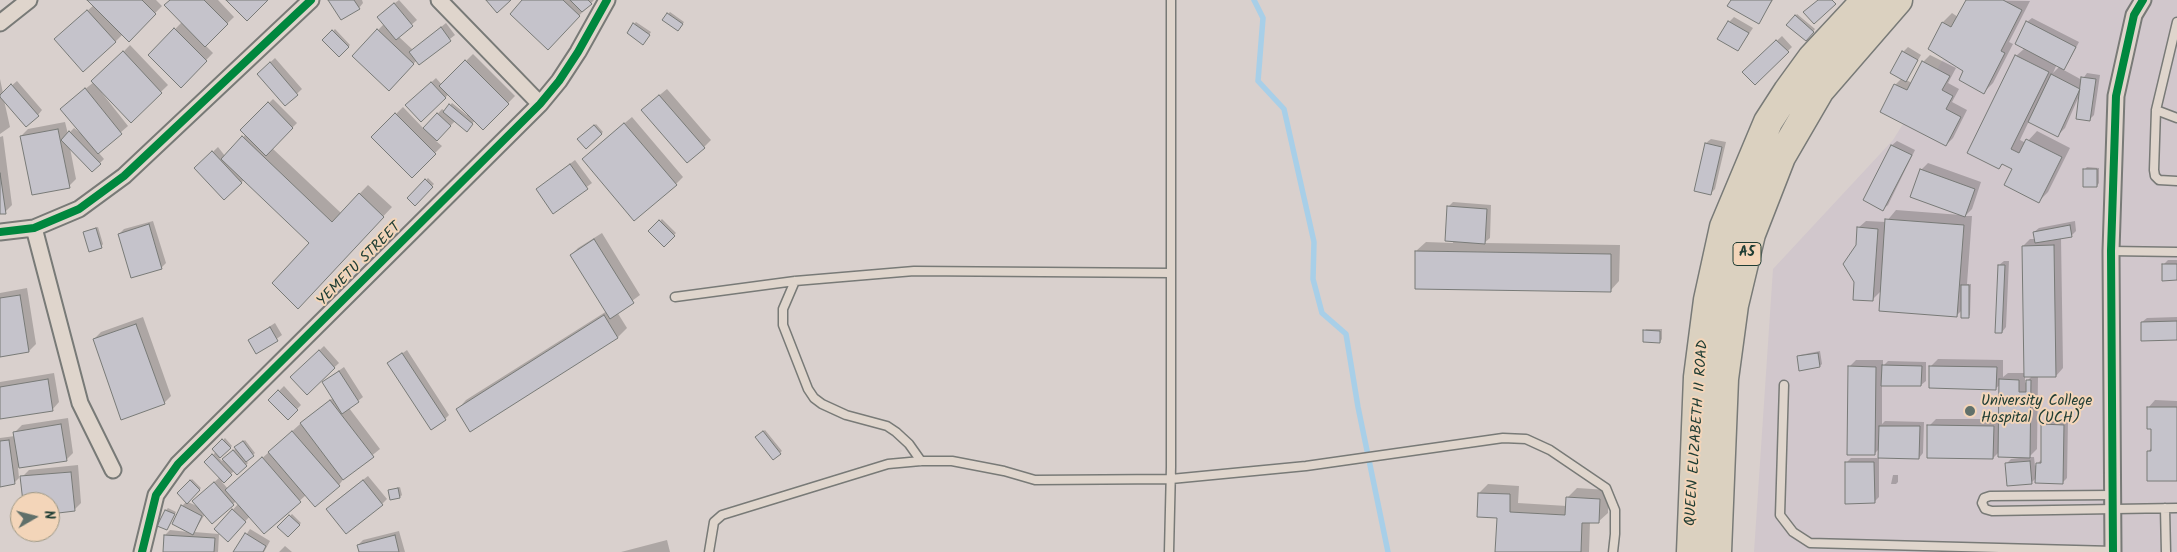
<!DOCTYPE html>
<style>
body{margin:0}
#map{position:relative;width:2177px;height:552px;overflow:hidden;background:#d9d0cd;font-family:Kalam,sans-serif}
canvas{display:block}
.north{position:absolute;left:10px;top:492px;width:50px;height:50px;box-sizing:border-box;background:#f3d5b9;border:1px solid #9e9884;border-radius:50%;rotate:82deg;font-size:14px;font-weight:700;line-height:20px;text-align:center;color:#1f3d34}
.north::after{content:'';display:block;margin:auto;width:18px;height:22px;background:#60706a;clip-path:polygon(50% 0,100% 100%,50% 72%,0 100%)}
</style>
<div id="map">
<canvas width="2177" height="552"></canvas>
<div class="north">N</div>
</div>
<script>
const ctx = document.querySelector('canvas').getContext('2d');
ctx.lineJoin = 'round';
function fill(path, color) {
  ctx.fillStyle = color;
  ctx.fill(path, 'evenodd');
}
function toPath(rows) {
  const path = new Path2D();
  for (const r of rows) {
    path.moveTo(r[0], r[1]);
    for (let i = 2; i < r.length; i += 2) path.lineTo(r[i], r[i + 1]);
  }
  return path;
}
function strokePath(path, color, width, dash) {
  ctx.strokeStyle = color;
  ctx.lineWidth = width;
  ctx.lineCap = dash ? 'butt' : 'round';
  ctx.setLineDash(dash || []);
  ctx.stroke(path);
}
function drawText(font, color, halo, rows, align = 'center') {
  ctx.font = font + ' Kalam,sans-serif';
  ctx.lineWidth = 4;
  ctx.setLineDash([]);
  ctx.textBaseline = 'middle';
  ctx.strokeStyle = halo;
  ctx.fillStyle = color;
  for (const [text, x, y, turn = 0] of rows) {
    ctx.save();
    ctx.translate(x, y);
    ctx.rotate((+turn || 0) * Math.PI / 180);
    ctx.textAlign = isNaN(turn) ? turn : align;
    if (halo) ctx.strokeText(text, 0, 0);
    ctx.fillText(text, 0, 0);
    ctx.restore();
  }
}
fill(toPath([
 [1980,0,2177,0,2177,552,1754,552,1773,269,1893,140]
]), '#d1c7cc');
fill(toPath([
 [89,0,156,0,162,6,129,40,123,34,115,42,63,32,94,5],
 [171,0,218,0,234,17,205,45,213,53,181,86,150,55,182,22],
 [330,0,362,0,363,3,359,8],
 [399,0,417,20,398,36,413,50,446,23,455,35,419,63,417,60,396,82,378,30,384,24,383,12],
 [524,0,594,0,555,41],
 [1732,0,1773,0,1759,22],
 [1967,0,2030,1,2009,42,2013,44,1993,83,1984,92,1965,71,1929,48,1943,22,1952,13,1958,17],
 [670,12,684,22,680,28,668,14],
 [1797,14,1815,29,1806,40,1788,25],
 [1734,17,1753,28,1738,50,1729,22],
 [2032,18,2079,42,2068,63,2062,69,2082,80,2087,73,2100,75,2094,115,2089,120,2079,96,2065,128,2058,135,2029,121,2020,140,2026,143,2037,131,2070,148,2048,192,2039,201,2013,169,2003,163,1999,168,2016,56,2025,48,2027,22],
 [2057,64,2060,66,2053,73],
 [636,22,651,32,645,41,634,24],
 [335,29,350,45,339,56,324,40],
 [1782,36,1792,47,1755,83,1744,72],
 [130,45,168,85,131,121,103,92,102,93,128,126,98,152,104,159,92,171,70,148,76,179,69,186,21,136,28,129,65,122,68,134,74,128,79,132,80,131,69,102,94,82],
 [1908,47,1921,55,1906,80,1912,83,1923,62,1930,55,1956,68,1948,83,1959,89,1952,102,1967,110,1953,138,1946,145,1895,85,1902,78,1903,52],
 [473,54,515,96,483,129,475,120,469,128,455,121,436,141,442,146,412,176,373,137,403,107,424,129,442,109,445,111,452,103,467,115,468,114,449,94,421,120,407,105,436,78,442,85],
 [275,58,302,89,285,105,263,69],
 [0,79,3,93,17,81,42,110,38,115,4,100,10,127,0,134],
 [667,89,711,140,704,147,650,103],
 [273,99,297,123,272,148,341,213,368,185,392,207,307,298,311,243,244,180,224,199,196,168,218,147,225,156,246,134,242,130],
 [632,117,683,177,676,184,590,152],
 [596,124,603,132,586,147,579,139],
 [3,136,12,205,5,212,0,213,0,137],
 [1711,139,1726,142,1715,189,1710,194,1695,190,1706,143],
 [1897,141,1915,150,1888,205,1883,209,1864,200,1892,145],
 [575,160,592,183,553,212,537,189],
 [1928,163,1981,182,1972,209,1965,216,1972,216,1967,284,1971,284,1970,315,1968,317,1962,310,1956,316,1881,291,1873,299,1858,245,1858,228,1866,221,1886,222,1896,210,1961,215,1921,170],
 [2087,167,2099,168,2099,183,2097,186,2085,169],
 [428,178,434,184,414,204,408,198],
 [1453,202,1491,205,1490,238,1484,243,1620,245,1619,281,1610,291,1416,251,1426,242,1453,243,1448,207],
 [662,219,676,233,664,245,650,231],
 [153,221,166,263,161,268,119,234,124,229],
 [2075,221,2076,231,2072,235,2061,237,2063,368,2056,376,2038,376,2037,449,2029,457,2034,457,2035,466,2042,459,2043,425,2047,420,2068,420,2067,478,2062,483,2037,477,2031,483,2006,464,2011,459,2019,458,2019,456,2000,451,1993,458,1929,426,1936,419,2000,419,2001,384,1996,388,1931,366,1938,359,2003,360,2003,377,2008,373,2025,373,2023,246,2030,239,2035,239,2034,232,2039,228],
 [2025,376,2032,376,2025,383],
 [98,227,103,244,101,247,84,232],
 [602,233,640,295,617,312,627,328,618,337,470,430,457,410,466,400,607,311,571,255,578,248],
 [2168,260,2177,260,2177,279,2163,265],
 [2004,261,2009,261,2006,327,2002,332,1999,265],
 [27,288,36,344,29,351,0,356,0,293],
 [143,317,171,396,164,403,94,339,101,332],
 [2177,317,2177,339,2142,322,2147,318],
 [275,323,282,335,257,353,249,340],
 [1646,329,1662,329,1662,339,1660,342,1644,331],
 [324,346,339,363,307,393,292,377],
 [407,350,449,415,445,419,389,363],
 [1820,351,1822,364,1820,366,1800,369,1798,357,1800,355],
 [1856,360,1883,360,1883,366,1888,361,1926,362,1926,381,1921,385,1882,385,1882,424,1885,421,1924,422,1923,453,1919,458,1879,449,1874,454,1849,367],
 [344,367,363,397,349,408,380,449,345,477,339,485,306,495,264,533,250,516,232,536,215,529,239,503,236,501,233,504,205,514,194,532,219,534,218,552,164,552,165,535,170,530,188,532,182,506,187,501,178,493,192,479,201,488,188,502,199,507,198,497,220,477,205,462,216,452,214,449,225,438,232,446,219,458,222,461,245,440,255,453,246,461,248,463,237,474,234,471,222,482,228,489,309,416,333,398,323,382],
 [54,373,59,402,52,410,0,418,0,382],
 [284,386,301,405,288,418,270,400],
 [2155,400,2177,401,2177,480,2148,452,2152,447,2152,428,2148,408],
 [68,418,73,453,66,460,18,467,19,478,14,483,0,485,0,438,15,436,15,432,22,425],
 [765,430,782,451,774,458,759,435],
 [1851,458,1879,458,1879,497,1874,502,1846,463],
 [78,465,81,503,74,510,50,513,50,502,24,502,22,477,29,470],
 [1893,475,1898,475,1898,482,1896,484,1891,484],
 [368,476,387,499,382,504,332,504],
 [1488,484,1519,486,1518,503,1567,506,1567,498,1577,488,1608,490,1608,513,1598,522,1590,522,1589,552,1496,552,1498,517,1479,493],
 [400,487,402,495,400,497,390,490],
 [168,508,176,512,168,527,166,510],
 [292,514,301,523,288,535,279,527],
 [250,529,270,541,264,552,235,552],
 [399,531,405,552,360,552,358,545,363,540],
 [667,540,670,552,621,552],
 [285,546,292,552,279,552]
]), '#0003');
strokePath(toPath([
 [1254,0,1263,18,1258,81,1284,109,1314,242,1313,279,1322,313,1346,334,1358,407,1388,552]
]), '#a8cfe8', 5.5);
const building = toPath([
 [87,0,142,0,156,14,129,42,87,0],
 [170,0,204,0,228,24,205,47,164,5,170,0],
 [226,0,268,0,247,21,226,0],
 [328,0,354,0,360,9,341,20,328,0],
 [486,0,511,0,497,13,486,0],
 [522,0,563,0,580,16,548,50,510,14,522,0],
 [570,0,588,0,592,4,582,12,570,0],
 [1731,0,1772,0,1759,24,1727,6,1731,0],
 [1818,0,1832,0,1836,4,1814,24,1803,12,1818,0],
 [1966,0,2003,0,2022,10,2001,51,2005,53,1984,94,1959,80,1963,71,1928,49,1942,22,1951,27,1966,0],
 [394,3,413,26,396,40,377,17,394,3],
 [87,10,116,42,83,72,54,39,87,10],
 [667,13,683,24,678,31,662,20,667,13],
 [1795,15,1814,32,1806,41,1786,25,1795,15],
 [1728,21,1749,33,1738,51,1717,39,1728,21],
 [2026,21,2076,47,2064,70,2015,44,2026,21],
 [633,23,650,35,643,45,627,33,633,23],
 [441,27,451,41,419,65,409,52,441,27],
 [174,28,207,61,181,88,148,55,174,28],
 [377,29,414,64,389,91,352,56,377,29],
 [332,30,349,47,339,57,322,40,332,30],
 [1776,40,1789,52,1755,85,1742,72,1776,40],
 [123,51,162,93,131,123,91,81,123,51],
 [1902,51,1918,60,1906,82,1890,73,1902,51],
 [2015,55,2049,72,2011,149,2019,153,2026,139,2062,157,2039,203,2004,185,2012,169,2002,164,1999,169,1967,153,2015,55],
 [465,60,509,104,483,130,439,86,465,60],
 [1922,61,1950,76,1942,90,1953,96,1946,109,1961,117,1946,146,1880,112,1894,84,1907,90,1922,61],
 [270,62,298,95,285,106,257,74,270,62],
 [2051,74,2080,89,2058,137,2028,122,2051,74],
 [2081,77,2096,79,2090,121,2076,119,2081,77],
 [431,82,446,98,421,122,405,105,431,82],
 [11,84,39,116,26,127,0,97,0,95,11,84],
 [85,88,122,134,98,154,60,109,85,88],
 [659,95,705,148,687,163,641,110,659,95],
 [268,102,293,128,266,156,240,130,268,102],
 [449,104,473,124,467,132,443,112,449,104],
 [395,113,436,154,412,178,371,137,395,113],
 [437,113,451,126,437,141,423,128,437,113],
 [624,123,677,185,634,221,582,159,624,123],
 [594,125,602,134,586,149,577,139,594,125],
 [58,129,70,188,32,195,20,136,58,129],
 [69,131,101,164,92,172,61,140,69,131],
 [242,136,332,222,359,193,384,217,298,309,272,283,309,243,221,159,242,136],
 [1705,143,1722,147,1711,195,1694,191,1705,143],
 [1891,145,1912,155,1883,211,1863,200,1891,145],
 [212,151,242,183,224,200,194,168,212,151],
 [570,164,588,189,553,214,536,189,570,164],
 [1920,169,1975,189,1965,217,1910,197,1920,169],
 [2083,169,2097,169,2097,187,2083,187,2083,169],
 [0,173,6,214,0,214,0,173],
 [425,179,433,187,415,206,407,198,425,179],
 [1447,206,1487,209,1485,244,1445,241,1447,206],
 [1885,219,1964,225,1957,317,1879,311,1885,219],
 [659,220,675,236,664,247,648,231,659,220],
 [149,224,162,269,131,278,118,234,149,224],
 [2070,225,2072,237,2035,243,2033,232,2070,225],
 [1857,227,1878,229,1873,301,1853,300,1854,282,1843,264,1856,245,1857,227],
 [96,228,102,248,89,252,83,232,96,228],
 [594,239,634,303,610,319,570,255,594,239],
 [2054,245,2056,377,2024,377,2022,246,2054,245],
 [1415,251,1611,254,1611,292,1415,289,1415,251],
 [2162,264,2177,264,2177,280,2162,281,2162,264],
 [1998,265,2005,265,2002,333,1995,333,1998,265],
 [1961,285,1969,285,1969,318,1961,318,1961,285],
 [20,295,29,352,0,357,0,298,20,295],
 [604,315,618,338,470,432,456,409,604,315],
 [2177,321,2177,340,2141,341,2141,322,2177,321],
 [136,324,165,404,121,420,93,339,136,324],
 [270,327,278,341,256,354,248,340,270,327],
 [1643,330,1660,331,1660,343,1643,342,1643,330],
 [319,350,335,368,307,395,290,377,319,350],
 [402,353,446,420,431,430,387,363,402,353],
 [1818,353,1820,367,1799,371,1797,356,1818,353],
 [1882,365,1922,366,1921,386,1881,386,1882,365],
 [1848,366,1876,367,1875,455,1847,455,1848,366],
 [1929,366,1997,367,1996,390,1929,388,1929,366],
 [339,371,359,402,342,414,322,382,339,371],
 [48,379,53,411,0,419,0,387,48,379],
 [1999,379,2019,380,2019,392,2026,392,2026,380,2031,380,2030,458,1998,457,1999,379],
 [278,390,298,410,288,420,268,400,278,390],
 [330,400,374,457,343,480,300,423,330,400],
 [2147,407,2177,407,2177,481,2147,481,2147,451,2151,451,2151,429,2147,429,2147,407],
 [61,424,67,461,19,468,13,432,61,424],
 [2041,424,2064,425,2063,484,2035,483,2036,463,2041,463,2041,424],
 [1927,425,1994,426,1993,459,1927,458,1927,425],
 [1879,426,1920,426,1919,459,1878,458,1879,426],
 [292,431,340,486,315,507,268,452,292,431],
 [763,431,781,454,773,460,755,437,763,431],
 [222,439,231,448,220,458,212,449,222,439],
 [9,440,15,484,0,487,0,441,9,440],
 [243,441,254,456,246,462,234,447,243,441],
 [233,450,247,466,237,475,222,459,233,450],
 [212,454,232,475,224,483,204,462,212,454],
 [262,457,301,502,264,534,225,490,262,457],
 [2030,461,2032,484,2007,486,2005,463,2030,461],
 [1845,462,1874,462,1875,503,1845,504,1845,462],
 [71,472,75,511,50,514,50,502,23,502,20,476,71,472],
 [190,480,200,490,187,504,177,493,190,480],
 [363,480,383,505,346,534,326,509,363,480],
 [214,482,234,505,212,524,192,501,214,482],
 [398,488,400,498,390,500,388,490,398,488],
 [1478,493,1510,494,1510,512,1565,515,1566,497,1600,499,1599,523,1582,523,1581,552,1495,552,1497,518,1477,517,1478,493],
 [181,505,202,516,193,535,172,524,181,505],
 [232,509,246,522,228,542,214,529,232,509],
 [165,510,175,514,167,530,157,526,165,510],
 [289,515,300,525,288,537,277,527,289,515],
 [245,533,266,546,263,552,233,552,245,533],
 [164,535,215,538,214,552,163,552,164,535],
 [395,535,399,552,359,552,357,545,395,535]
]);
fill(building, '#c5c3cb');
strokePath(building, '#787a77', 1);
const lane = toPath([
 [2177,22,2156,110,2154,170,2155,176,2159,180,2177,181],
 [2156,110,2177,118],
 [2111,251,2177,252],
 [795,281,783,309,783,325,808,389,814,398,822,404,846,415,887,426,896,432,909,444,921,461],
 [675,297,795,281,914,271,1171,273],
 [1784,385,1780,515,1793,532,1810,543,2113,551],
 [2112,495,1990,496,1984,498,1982,503,1985,509,1992,511,2177,508],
 [2165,508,2166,552],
 [709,552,714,522,722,515,888,464,921,461,952,461,1004,471,1035,480,1171,479,1306,466,1503,438,1526,439,1550,450,1606,488,1615,510,1615,534,1613,552],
 [1169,552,1171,467,1171,0]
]);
const street = toPath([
 [439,0,540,104],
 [0,23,29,0],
 [34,228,80,403,113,470],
 [0,232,34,228,79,209,124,176,311,0],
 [142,552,156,495,178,464,540,104,559,81,578,52,607,0],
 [2113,552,2111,251,2116,96,2134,15,2143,0]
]);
const highway = toPath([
 [1691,552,1698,377,1708,300,1724,227,1768,122,1788,91,1812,58,1866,0],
 [1717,552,1724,379,1734,305,1751,234,1781,157,1820,90,1898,0]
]);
strokePath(lane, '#787a77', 11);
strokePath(street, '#787a77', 19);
strokePath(highway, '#787a77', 31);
strokePath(lane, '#dfd5cc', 8);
strokePath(street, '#dfd5cc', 15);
strokePath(highway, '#dbd1c0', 28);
strokePath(toPath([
 [0,232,34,228,79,209,124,176,311,0],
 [142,552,156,495,178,464,540,104,559,81,578,52,607,0],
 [2113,552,2111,251,2116,96,2134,15,2143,0]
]), '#00873e', 8);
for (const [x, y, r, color] of [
 [1970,411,6,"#60706a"]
]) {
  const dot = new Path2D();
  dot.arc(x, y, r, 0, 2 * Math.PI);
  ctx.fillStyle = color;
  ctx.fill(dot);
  strokePath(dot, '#f3d5b9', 2);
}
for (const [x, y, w] of [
 [1747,254,28]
]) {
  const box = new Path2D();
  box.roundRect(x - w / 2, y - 11.5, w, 23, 4);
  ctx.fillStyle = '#f3d5b9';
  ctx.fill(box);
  strokePath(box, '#1f3d34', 1);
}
drawText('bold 14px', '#1f3d34', null, [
 ["A5",1747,254]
]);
drawText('15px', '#1f3d34', '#f3d5b9', [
 ["YEMETU STREET",360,265,-45],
 ["QUEEN ELIZABETH II ROAD",1698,433,-86]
]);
drawText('15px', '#1f3d34', '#f3d5b9', [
 ["University College",1981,402],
 ["Hospital (UCH)",1981,419]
], 'left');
</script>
